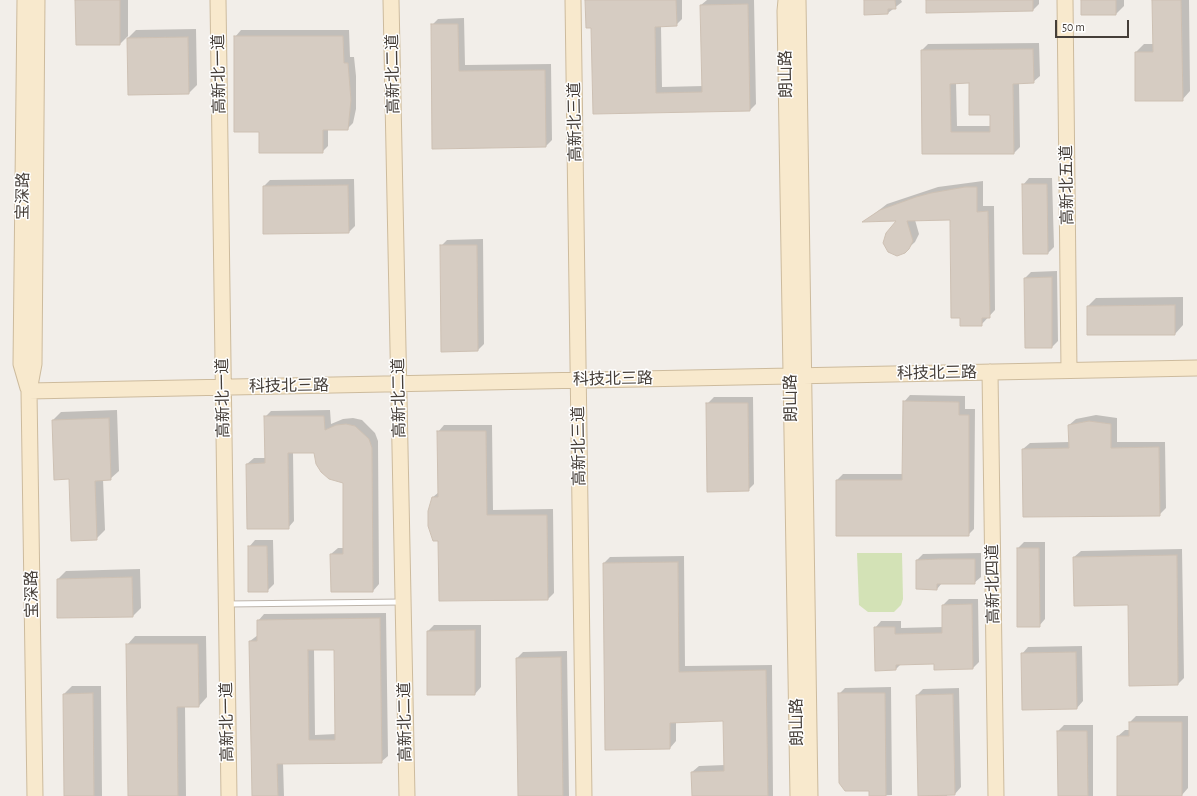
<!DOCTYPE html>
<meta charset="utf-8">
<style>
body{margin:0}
#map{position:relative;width:1197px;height:796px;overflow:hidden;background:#f2eee9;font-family:"Alegreya Sans",sans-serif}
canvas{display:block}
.scale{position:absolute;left:1055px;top:20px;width:74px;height:18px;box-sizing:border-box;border:2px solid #453e38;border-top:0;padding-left:5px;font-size:12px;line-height:14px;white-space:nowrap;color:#453e38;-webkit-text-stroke:3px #fff;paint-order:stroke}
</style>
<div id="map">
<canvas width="1197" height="796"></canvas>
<div class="scale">50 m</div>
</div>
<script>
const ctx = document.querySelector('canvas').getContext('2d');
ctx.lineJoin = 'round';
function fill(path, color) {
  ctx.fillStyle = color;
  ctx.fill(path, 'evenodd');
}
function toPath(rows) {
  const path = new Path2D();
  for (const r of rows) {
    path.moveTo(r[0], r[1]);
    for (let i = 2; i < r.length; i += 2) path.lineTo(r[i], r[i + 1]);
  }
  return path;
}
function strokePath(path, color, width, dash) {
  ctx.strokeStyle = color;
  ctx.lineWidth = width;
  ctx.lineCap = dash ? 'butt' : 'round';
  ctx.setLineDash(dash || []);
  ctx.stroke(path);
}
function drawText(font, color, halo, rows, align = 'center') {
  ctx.font = font + ' "Alegreya Sans","Noto Sans SC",sans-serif';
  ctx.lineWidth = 3;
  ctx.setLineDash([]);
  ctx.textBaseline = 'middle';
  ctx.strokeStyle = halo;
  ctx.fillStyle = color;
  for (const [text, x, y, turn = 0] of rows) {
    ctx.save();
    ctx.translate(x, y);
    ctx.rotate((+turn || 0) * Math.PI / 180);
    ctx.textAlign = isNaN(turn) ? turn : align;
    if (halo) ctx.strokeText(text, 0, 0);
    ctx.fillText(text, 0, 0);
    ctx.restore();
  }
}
fill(toPath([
 [857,553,902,553,903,599,901,605,894,612,868,612,859,605]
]), '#d3e2b6');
fill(toPath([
 [76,0,128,0,128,38,136,30,196,29,197,85,189,93,129,94,128,36,120,44],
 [586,0,682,0,682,19,676,25,661,26,662,87,703,86,701,5,707,0,754,0,756,104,750,110,594,113,592,27],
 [865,0,901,0,902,2,888,13],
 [927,0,1039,0,1039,4,1033,10],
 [1082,0,1124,0,1124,6,1116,14],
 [1153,0,1189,0,1190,91,1182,100,1136,52,1144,44,1153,44],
 [464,18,465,65,551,64,552,140,546,146,433,148,432,25,438,19],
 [241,30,349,30,350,57,354,57,356,76,356,109,353,123,347,129,328,129,328,146,322,152,260,131,235,37],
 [1039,43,1040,76,1033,82,1019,83,1020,147,1014,153,923,153,922,50,928,44],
 [970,82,991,114,991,126,957,126,956,83],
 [1029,178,1052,178,1054,247,1048,253,1023,185],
 [354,179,355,226,349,232,264,186,270,180],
 [983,181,983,206,994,206,995,310,981,325,951,219,915,220,919,234,915,242,904,252,898,220,865,221,887,204,938,187],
 [483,239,484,344,478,350,441,246,447,240],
 [1057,271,1058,341,1052,347,1026,347,1025,278,1031,272],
 [1183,297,1183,325,1175,334,1088,306,1096,298],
 [910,395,965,396,965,409,975,409,974,529,968,535,837,480,843,474,903,474,904,402],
 [714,397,753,397,754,484,748,490,707,404],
 [117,410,119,471,110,479,103,479,105,530,96,539,70,478,53,420,61,412],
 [330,410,331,424,343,419,353,418,362,420,375,433,378,441,379,584,373,591,331,554,338,548,344,548,344,483,315,452,293,452,294,521,288,528,247,464,254,458,266,458,265,417,271,411],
 [1096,415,1117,418,1117,442,1165,442,1166,508,1159,515,1024,516,1023,449,1030,443,1069,442,1069,425,1076,419],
 [444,425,492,425,493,510,553,509,554,593,548,599,439,540,433,497,439,492,438,432],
 [255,540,273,540,274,584,267,591,249,547],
 [1024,542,1045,542,1045,619,1039,626,1018,548],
 [1182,549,1184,678,1178,684,1130,685,1129,604,1075,605,1074,557,1081,551],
 [981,553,981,577,974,583,942,583,937,589,917,560,923,554],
 [684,556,685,666,772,665,773,796,693,796,692,772,699,766,725,765,724,720,676,722,676,741,670,748,604,563,610,557],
 [140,569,141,608,133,616,58,579,66,571],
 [949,599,978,599,979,662,973,668,935,663,901,664,895,670,875,628,881,621,901,621,901,628,943,627,943,605],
 [386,613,388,756,381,762,283,763,284,796,253,796,250,641,258,635,258,621,264,614],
 [314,649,335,649,336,734,315,735],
 [434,625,481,625,481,687,475,694,428,694,428,631],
 [135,636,206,636,207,697,199,706,185,706,186,796,129,796,127,645],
 [1082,646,1083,701,1077,708,1022,654,1028,647],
 [567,651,569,796,519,796,517,658,523,652],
 [72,686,101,686,102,796,65,796,64,694],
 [891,687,892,795,870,796,870,790,839,694,845,688],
 [959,688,961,787,955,794,947,794,947,796,919,796,917,695,923,689],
 [1136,716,1188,716,1188,788,1182,795,1143,796,1118,736,1125,730,1130,730,1130,722],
 [1064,725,1093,725,1093,796,1059,796,1058,731]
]), '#0003');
const building = toPath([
 [75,0,120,0,120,45,76,45,75,0],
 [585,0,676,0,677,26,655,27,656,93,702,92,700,5,748,4,750,111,593,114,591,28,586,28,585,0],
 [864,0,895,0,896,9,888,9,888,14,864,15,864,0],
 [926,0,1033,0,1033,11,926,13,926,0],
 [1081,0,1116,0,1116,15,1081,15,1081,0],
 [1152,0,1181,0,1183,101,1135,101,1135,52,1153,52,1152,0],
 [431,24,458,24,459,71,545,70,546,147,432,149,431,24],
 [234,36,343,36,344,63,348,63,351,100,348,130,323,130,323,153,259,153,259,132,234,132,234,36],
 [188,37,189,94,128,95,127,38,188,37],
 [1033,49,1034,83,1013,84,1014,154,922,154,921,50,1033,49],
 [969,83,969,115,990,115,990,132,951,132,950,84,969,83],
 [1022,184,1047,184,1048,254,1023,254,1022,184],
 [348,185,349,233,263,234,263,186,348,185],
 [965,187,977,187,977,212,988,211,990,318,982,318,982,326,960,326,960,318,951,318,950,220,907,221,913,241,909,249,905,253,897,256,888,252,883,243,886,233,896,221,862,222,880,210,916,197,931,193,965,187],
 [440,245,477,245,478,351,441,352,440,245],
 [1052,277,1052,348,1025,348,1024,278,1052,277],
 [1175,305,1175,335,1087,335,1087,306,1175,305],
 [903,401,959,402,959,415,969,415,969,536,836,536,836,480,902,480,903,401],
 [706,403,748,403,749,491,707,492,706,403],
 [264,416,324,416,325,430,336,425,346,424,355,426,369,439,372,448,373,592,331,592,330,554,343,554,343,483,329,479,321,472,316,464,314,453,288,453,289,529,247,529,246,464,265,463,264,416],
 [109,418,111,480,95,481,97,540,71,541,69,479,54,480,52,420,109,418],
 [1089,421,1111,424,1111,448,1159,447,1160,516,1023,517,1022,449,1069,448,1068,425,1089,421],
 [437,431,486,431,487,515,547,515,548,600,439,601,438,541,433,541,428,526,428,511,432,497,438,497,437,431],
 [248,546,267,546,268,592,248,592,248,546],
 [1017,548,1039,548,1040,627,1017,627,1017,548],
 [1177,555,1178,685,1129,686,1128,605,1074,606,1073,557,1177,555],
 [940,559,975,559,975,584,937,584,937,590,916,589,916,560,940,559],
 [678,562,679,672,766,670,768,796,692,796,691,772,724,771,723,721,670,723,670,749,605,750,603,563,678,562],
 [132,577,133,617,57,618,57,579,132,577],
 [972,604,973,669,934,670,934,664,896,665,896,670,875,671,874,627,895,627,895,634,942,633,942,605,972,604],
 [380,618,382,763,277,764,278,796,252,796,249,641,257,641,257,620,380,618],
 [308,650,334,650,335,740,309,740,308,650],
 [475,630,475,695,427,695,427,631,475,630],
 [126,644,198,644,199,707,177,707,178,796,128,796,126,644],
 [1076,652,1077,709,1022,710,1021,653,1076,652],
 [561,657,563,796,518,796,516,658,561,657],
 [93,693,94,796,64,796,63,694,93,693],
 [838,693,885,693,886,796,869,796,869,791,845,791,839,783,838,693],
 [953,694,955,795,918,796,916,695,953,694],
 [1129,722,1182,722,1182,796,1117,796,1117,736,1129,736,1129,722],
 [1057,731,1087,731,1088,796,1058,796,1057,731]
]);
fill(building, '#d6ccc2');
strokePath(building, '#cdc0b3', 1);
const lane = toPath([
 [228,604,402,602]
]);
const secondary = toPath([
 [25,0,21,364,28,388],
 [218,0,229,796],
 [391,0,407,796],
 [573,0,584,796],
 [786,0,785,11,798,796],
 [798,0,810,796],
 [1065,0,1069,370],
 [990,372,996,796],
 [29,391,1197,368],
 [35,796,29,391,34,364,37,0]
]);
strokePath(lane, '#bdb5ac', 7);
strokePath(secondary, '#cdbb9d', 17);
strokePath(lane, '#fff', 5);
strokePath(secondary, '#f8e9cd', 15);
drawText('16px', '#453e38', '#fff', [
 ["高新北一道",219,74,-91],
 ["高新北二道",393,74,-91],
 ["朗山路",786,74,-91],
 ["高新北三道",575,122,-91],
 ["高新北五道",1067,185,-91],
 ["宝深路",23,196,-89],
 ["科技北三路",937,373,-1],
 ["科技北三路",613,379,-1],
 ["科技北三路",289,386,-1],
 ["高新北一道",223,398,-91],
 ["高新北二道",399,398,-91],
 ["朗山路",791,398,-91],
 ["高新北三道",579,446,-91],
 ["高新北四道",993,584,-91],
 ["宝深路",32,594,-91],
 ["高新北一道",227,722,-91],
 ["高新北二道",405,722,-91],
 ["朗山路",797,722,-91]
]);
</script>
